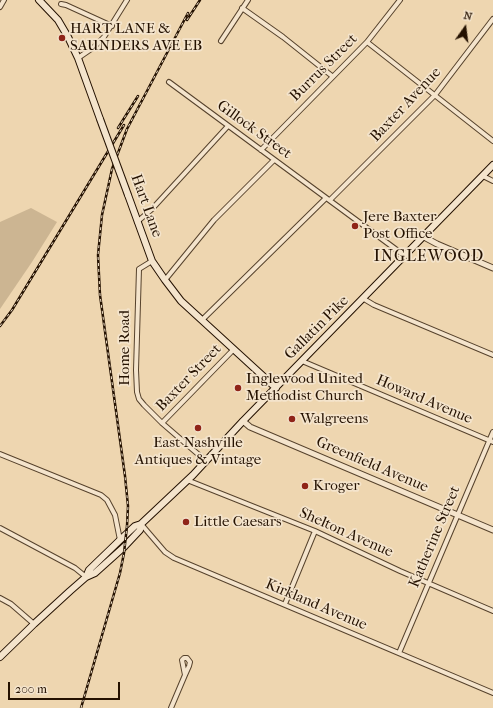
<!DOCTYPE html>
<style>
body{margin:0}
#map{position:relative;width:493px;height:708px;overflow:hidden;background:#eed6b0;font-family:"IM FELL French Canon",serif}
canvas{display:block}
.north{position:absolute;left:445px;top:8px;width:40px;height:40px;-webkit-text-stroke:3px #f4e4cc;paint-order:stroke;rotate:14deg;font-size:11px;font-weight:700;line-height:16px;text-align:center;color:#241100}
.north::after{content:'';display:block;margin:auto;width:14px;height:18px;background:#241100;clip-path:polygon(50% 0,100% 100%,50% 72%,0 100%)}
.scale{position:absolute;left:8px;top:682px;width:112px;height:18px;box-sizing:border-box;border:2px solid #241100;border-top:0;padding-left:5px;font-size:12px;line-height:14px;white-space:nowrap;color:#241100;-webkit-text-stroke:3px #f4e4cc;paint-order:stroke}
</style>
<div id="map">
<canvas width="493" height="708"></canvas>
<div class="north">N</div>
<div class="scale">200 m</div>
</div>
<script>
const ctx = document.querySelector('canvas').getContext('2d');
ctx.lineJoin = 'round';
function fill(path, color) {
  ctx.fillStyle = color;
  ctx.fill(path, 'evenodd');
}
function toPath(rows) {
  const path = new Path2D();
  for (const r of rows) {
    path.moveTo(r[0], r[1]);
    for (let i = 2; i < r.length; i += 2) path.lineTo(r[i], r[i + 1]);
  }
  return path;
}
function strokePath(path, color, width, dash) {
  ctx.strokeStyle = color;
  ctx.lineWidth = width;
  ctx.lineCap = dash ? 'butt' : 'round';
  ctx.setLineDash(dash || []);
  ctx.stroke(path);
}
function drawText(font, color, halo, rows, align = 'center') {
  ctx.font = font + ' "IM FELL French Canon",serif';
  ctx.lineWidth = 3.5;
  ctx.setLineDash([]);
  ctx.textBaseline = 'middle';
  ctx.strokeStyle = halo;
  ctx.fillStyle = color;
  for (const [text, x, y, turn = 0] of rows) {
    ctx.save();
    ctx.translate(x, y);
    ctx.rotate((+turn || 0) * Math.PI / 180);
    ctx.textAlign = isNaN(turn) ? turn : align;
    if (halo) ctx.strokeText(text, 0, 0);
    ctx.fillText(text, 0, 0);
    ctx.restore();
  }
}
fill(toPath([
 [31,208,57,222,32,262,0,309,0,222]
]), '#ccb592');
const minor = toPath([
 [61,4,66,5,112,26],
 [0,7,4,0],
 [242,8,283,37,332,76],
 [221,41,248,0],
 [367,42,493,141],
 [78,58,94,47,104,37,127,0],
 [169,82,405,256],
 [261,150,367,42,400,0],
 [483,176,493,181],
 [330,200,435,95,493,19],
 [137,222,152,209,228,126],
 [152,261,139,269,136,370,137,392,139,399,144,405,162,423,206,461],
 [165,280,214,220,274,160],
 [364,299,374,305,493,355],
 [202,320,326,198],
 [302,361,493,442],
 [162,423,234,349],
 [0,454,101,495,107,500,115,515,120,540],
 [187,480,315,531,400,571,493,611],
 [141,524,165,552,174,558,493,693],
 [0,528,75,568,86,577],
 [0,598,11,604,34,624],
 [285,604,315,531],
 [399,653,493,432],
 [171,708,185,675,189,666,190,662,187,658,184,658,182,660,185,675]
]);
const tertiary = toPath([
 [424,237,437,244,493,268],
 [243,421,250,427,493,530]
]);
const secondary = toPath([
 [39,0,58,20,68,37,78,58,100,119],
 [128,195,152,261,165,280,181,301,276,388],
 [86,577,89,570,120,540,135,526,141,524,193,475,243,421,493,165],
 [0,657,34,624,70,591,86,577,95,573,124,547,140,530,141,524]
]);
strokePath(minor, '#56422c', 6);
strokePath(tertiary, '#56422c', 7);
strokePath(secondary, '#241100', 8);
strokePath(minor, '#f4e4cc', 4);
strokePath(tertiary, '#f4e4cc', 5);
strokePath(secondary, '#f4e4cc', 6);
const rail = toPath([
 [187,20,200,0],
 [118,128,138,96],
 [0,326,12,310,124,125],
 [81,708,120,573,124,553,127,526,128,506,125,476,100,295,98,255,102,215,112,169,127,129,188,13]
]);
strokePath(rail, '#241100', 2.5);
strokePath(rail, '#f4e4cc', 1, [3]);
const secondaryBridge = toPath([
 [100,119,128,195]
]);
strokePath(secondaryBridge, '#241100', 8, []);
strokePath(secondaryBridge, '#f4e4cc', 6);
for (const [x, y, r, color] of [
 [62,38,4,"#8f2418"],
 [355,226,4,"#8f2418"],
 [238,388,4,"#8f2418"],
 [292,419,4,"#8f2418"],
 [198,428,4,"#8f2418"],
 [305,486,4,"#8f2418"],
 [186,522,4,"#8f2418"]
]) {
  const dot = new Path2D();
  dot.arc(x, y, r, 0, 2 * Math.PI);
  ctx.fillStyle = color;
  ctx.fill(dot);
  strokePath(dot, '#f4e4cc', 1.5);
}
drawText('15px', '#241100', '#f4e4cc', [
 ["HART LANE &",70,29],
 ["SAUNDERS AVE EB",70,46],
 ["Jere Baxter",363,217],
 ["Post Office",363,234],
 ["Inglewood United",246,379],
 ["Methodist Church",246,396],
 ["Walgreens",300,419],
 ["East Nashville",198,443,"center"],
 ["Antiques & Vintage",198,460,"center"],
 ["Kroger",313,486],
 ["Little Caesars",194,522]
], 'left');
drawText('15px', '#241100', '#f4e4cc', [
 ["Burrus Street",324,68,-45],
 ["Baxter Avenue",406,105,-47],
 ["Gillock Street",254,130,36],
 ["Hart Lane",146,206,70],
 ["Gallatin Pike",317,328,-45],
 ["Home Road",125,348,-90],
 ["Baxter Street",189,378,-46],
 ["Howard Avenue",424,400,23],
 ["Greenfield Avenue",372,465,23],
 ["Shelton Avenue",346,533,24],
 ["Katherine Street",435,537,-67],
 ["Kirkland Avenue",316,605,23]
]);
ctx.letterSpacing = '1px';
drawText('16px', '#241100', '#f4e4cc', [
 ["INGLEWOOD",429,257]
]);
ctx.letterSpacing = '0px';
</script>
